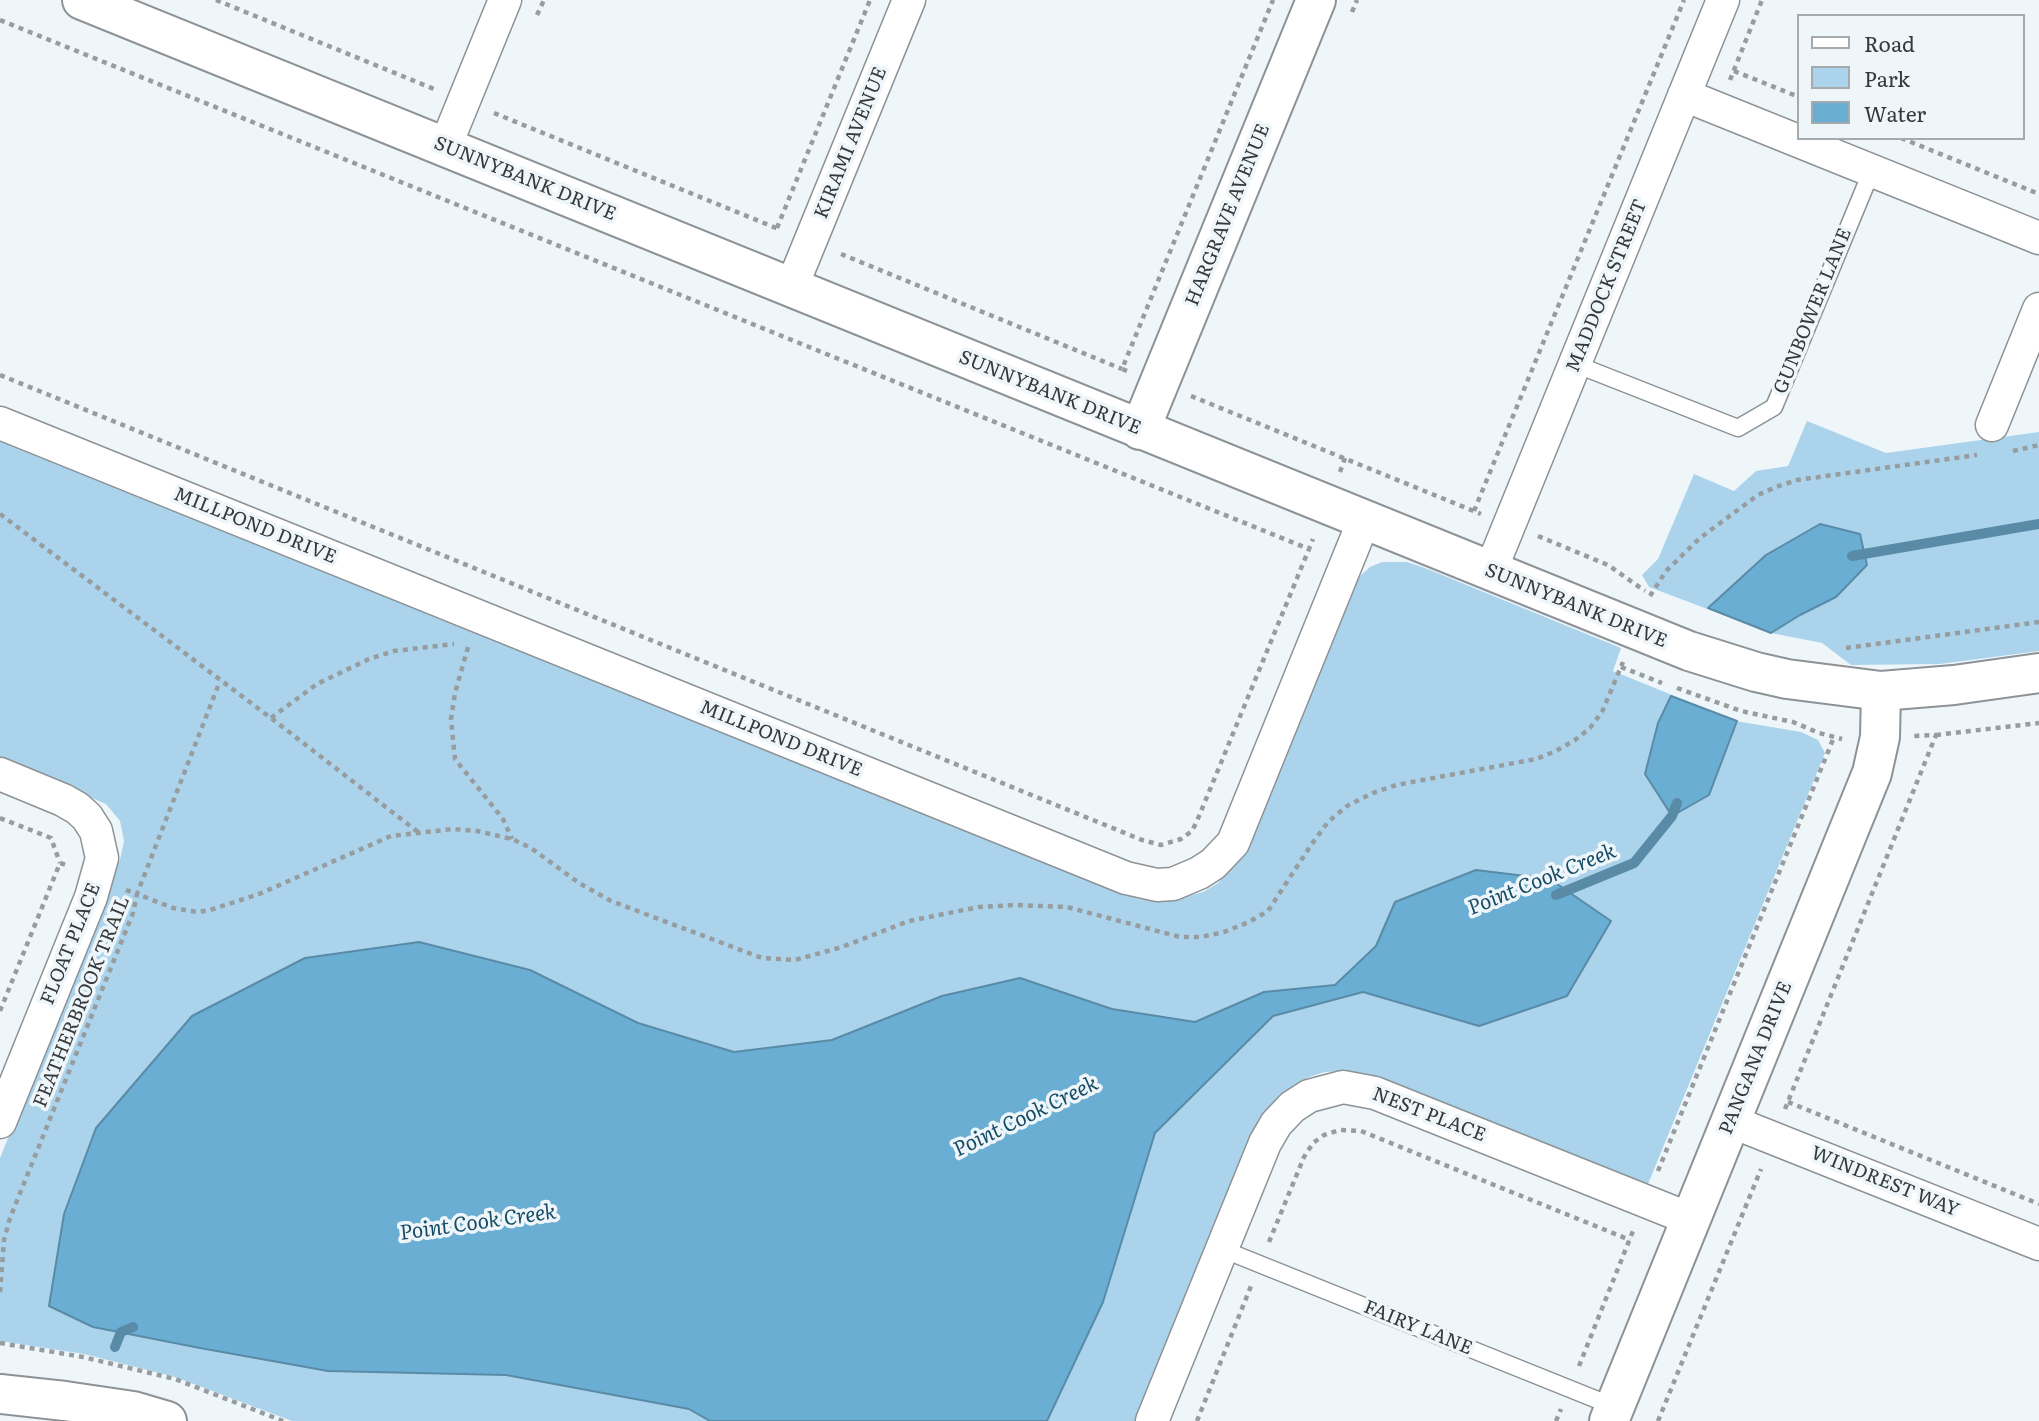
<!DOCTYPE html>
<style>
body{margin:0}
#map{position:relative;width:2039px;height:1421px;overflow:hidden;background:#eff6fa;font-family:Literata,serif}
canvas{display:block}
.legend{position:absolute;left:1797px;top:14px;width:228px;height:126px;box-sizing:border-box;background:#eff6fa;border:2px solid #a5aaae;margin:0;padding:9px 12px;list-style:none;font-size:21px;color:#36393b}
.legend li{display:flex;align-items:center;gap:14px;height:35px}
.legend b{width:35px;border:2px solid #a5aaae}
</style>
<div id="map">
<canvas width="2039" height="1421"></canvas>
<ul class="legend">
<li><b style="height:9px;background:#fff"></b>Road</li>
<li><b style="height:19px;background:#abd4ec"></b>Park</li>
<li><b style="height:19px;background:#6aaed4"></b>Water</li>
</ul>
</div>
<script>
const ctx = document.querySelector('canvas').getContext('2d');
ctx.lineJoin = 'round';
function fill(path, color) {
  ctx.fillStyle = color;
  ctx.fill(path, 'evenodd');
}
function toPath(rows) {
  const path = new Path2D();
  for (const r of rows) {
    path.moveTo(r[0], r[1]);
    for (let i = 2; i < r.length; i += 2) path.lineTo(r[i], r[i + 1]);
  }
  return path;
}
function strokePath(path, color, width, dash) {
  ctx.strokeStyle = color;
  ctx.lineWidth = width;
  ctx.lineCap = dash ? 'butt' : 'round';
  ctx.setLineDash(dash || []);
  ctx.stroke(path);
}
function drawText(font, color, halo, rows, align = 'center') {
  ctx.font = font + ' Literata,serif';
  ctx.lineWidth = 7;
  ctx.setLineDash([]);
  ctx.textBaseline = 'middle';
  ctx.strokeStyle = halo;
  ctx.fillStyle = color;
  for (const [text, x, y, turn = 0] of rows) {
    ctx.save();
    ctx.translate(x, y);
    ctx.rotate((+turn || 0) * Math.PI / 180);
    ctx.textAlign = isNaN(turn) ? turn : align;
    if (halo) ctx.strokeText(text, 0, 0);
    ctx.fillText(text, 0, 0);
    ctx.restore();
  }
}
fill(toPath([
 [1807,421,1886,453,2039,432,2039,651,1940,664,1851,665,1822,643,1771,633,1649,587,1642,575,1658,559,1694,474,1734,491,1756,471,1788,466],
 [0,438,1108,887,1135,898,1150,901,1169,901,1203,892,1218,883,1242,857,1250,843,1352,589,1360,576,1370,567,1382,562,1407,562,1425,568,1621,648,1613,671,1736,721,1801,732,1818,740,1825,753,1648,1184,1638,1182,1378,1078,1344,1071,1325,1072,1309,1077,1280,1094,1260,1121,1136,1421,292,1421,175,1377,84,1354,0,1341,0,1158,120,860,124,841,120,821,106,804,0,759]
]), '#abd4ec');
const water = toPath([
 [1820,524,1860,534,1867,565,1836,597,1800,615,1771,633,1708,608,1766,555,1820,524],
 [1671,696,1737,721,1709,795,1672,816,1645,774,1658,723,1671,696],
 [1476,870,1550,879,1611,921,1567,996,1479,1026,1363,992,1273,1016,1155,1133,1103,1302,1047,1421,710,1421,689,1409,506,1375,328,1371,200,1348,93,1327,49,1306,64,1214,96,1128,192,1016,305,958,419,942,530,970,638,1023,734,1052,832,1040,942,996,1020,978,1112,1009,1195,1022,1264,992,1335,985,1376,946,1395,902,1476,870]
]);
fill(water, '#6aaed4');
strokePath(water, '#5a8ba6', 2);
strokePath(toPath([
 [1852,556,2039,524],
 [1556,895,1634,863,1672,816,1677,803],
 [115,1347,121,1332,133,1327]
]), '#5a8ba6', 10);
const lane = toPath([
 [1575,364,1738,428,1774,407,1872,170],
 [1222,1249,1615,1407]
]);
const street = toPath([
 [1684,95,2039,238],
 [445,147,505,0],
 [792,286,909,0],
 [0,423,1126,878,1157,885,1173,884,1199,873,1213,864,1233,843,1364,520],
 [1992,425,2039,309],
 [1490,572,1723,0],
 [0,774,63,800,77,808,87,817,96,831,102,858,91,897,0,1122],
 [1730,1121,2039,1244],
 [1152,1421,1265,1143,1276,1124,1292,1107,1309,1096,1343,1087,1375,1093,1690,1219]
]);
const secondary = toPath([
 [82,0,1689,651,1756,672,1787,679,1881,691,1954,685,2039,673],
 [1140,430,1316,0],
 [0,1394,65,1401,133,1411,167,1421],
 [1609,1421,1872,773,1880,737,1881,691]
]);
strokePath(lane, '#8c9296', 19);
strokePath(street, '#8c9296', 35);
strokePath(secondary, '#8c9296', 42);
strokePath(toPath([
 [216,0,434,89],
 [1352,12,1357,0],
 [537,15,544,0],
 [0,20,1309,549,1313,539],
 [1734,71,1799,97],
 [1730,80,1762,0],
 [494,113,781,230],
 [1901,138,2039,194],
 [777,228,870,0],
 [841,254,1122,369],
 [1127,371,1122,369,1273,0],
 [0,375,1142,840,1161,845,1181,839,1192,831,1197,821,1309,549],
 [1191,396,1481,514],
 [2013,451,2039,445],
 [1340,472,1345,458],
 [1474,511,1684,0],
 [0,514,271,718,418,832],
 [1538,536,1608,565,1645,591],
 [1650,596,1666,571,1700,538,1758,495,1776,487,1797,480,1977,455],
 [468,647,455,693,451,719,455,759,503,819,512,839],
 [1846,648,2039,622],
 [1621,667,1662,683],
 [1677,688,1741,711,1793,722,1819,733,1842,739],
 [271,718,317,684,369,659,394,651,454,644],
 [1936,735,2039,723],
 [0,818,51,838,60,863],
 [126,890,137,894,220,681],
 [0,1011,60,863,66,865],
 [1788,1102,2039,1204],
 [1785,1109,1936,735,1914,736],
 [1658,1171,1834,737],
 [1269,1242,1304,1157,1313,1143,1324,1135,1340,1130,1361,1131,1630,1240],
 [0,1292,4,1240,10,1218,133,913,137,894,173,908,197,912,210,910,259,894,391,836,453,829,477,831,512,839,531,848,579,883,611,901,762,958,795,960,842,947,909,921,979,907,1015,905,1067,907,1180,937,1201,937,1224,932,1249,922,1268,911,1311,845,1328,822,1347,806,1373,793,1396,785,1536,759,1556,751,1575,740,1590,728,1602,712,1623,662],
 [0,1343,83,1357,175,1379,283,1421],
 [1579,1366,1633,1231],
 [1197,1421,1251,1286],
 [1556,1421,1561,1409],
 [1658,1421,1761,1169]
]), '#979c9f', 4.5, [5, 5]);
strokePath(lane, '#fff', 16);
strokePath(street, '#fff', 32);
strokePath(secondary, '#fff', 38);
drawText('19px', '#36393b', '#eff6fa', [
 ["KIRAMI AVENUE",851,143,-68],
 ["SUNNYBANK DRIVE",525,179,22],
 ["HARGRAVE AVENUE",1228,215,-68],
 ["MADDOCK STREET",1607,286,-68],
 ["GUNBOWER LANE",1813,311,-68],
 ["SUNNYBANK DRIVE",1050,393,22],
 ["MILLPOND DRIVE",255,526,22],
 ["SUNNYBANK DRIVE",1576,606,22],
 ["MILLPOND DRIVE",781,739,22],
 ["FLOAT PLACE",71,944,-68],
 ["FEATHERBROOK TRAIL",82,1002,-68],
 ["PANGANA DRIVE",1756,1058,-68],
 ["NEST PLACE",1429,1115,21],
 ["WINDREST WAY",1885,1182,22],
 ["FAIRY LANE",1418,1328,22]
]);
drawText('italic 21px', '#164c66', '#eff6fa', [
 ["Point Cook Creek",1542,880,-22],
 ["Point Cook Creek",1026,1117,-26],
 ["Point Cook Creek",478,1223,-8]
]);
</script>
